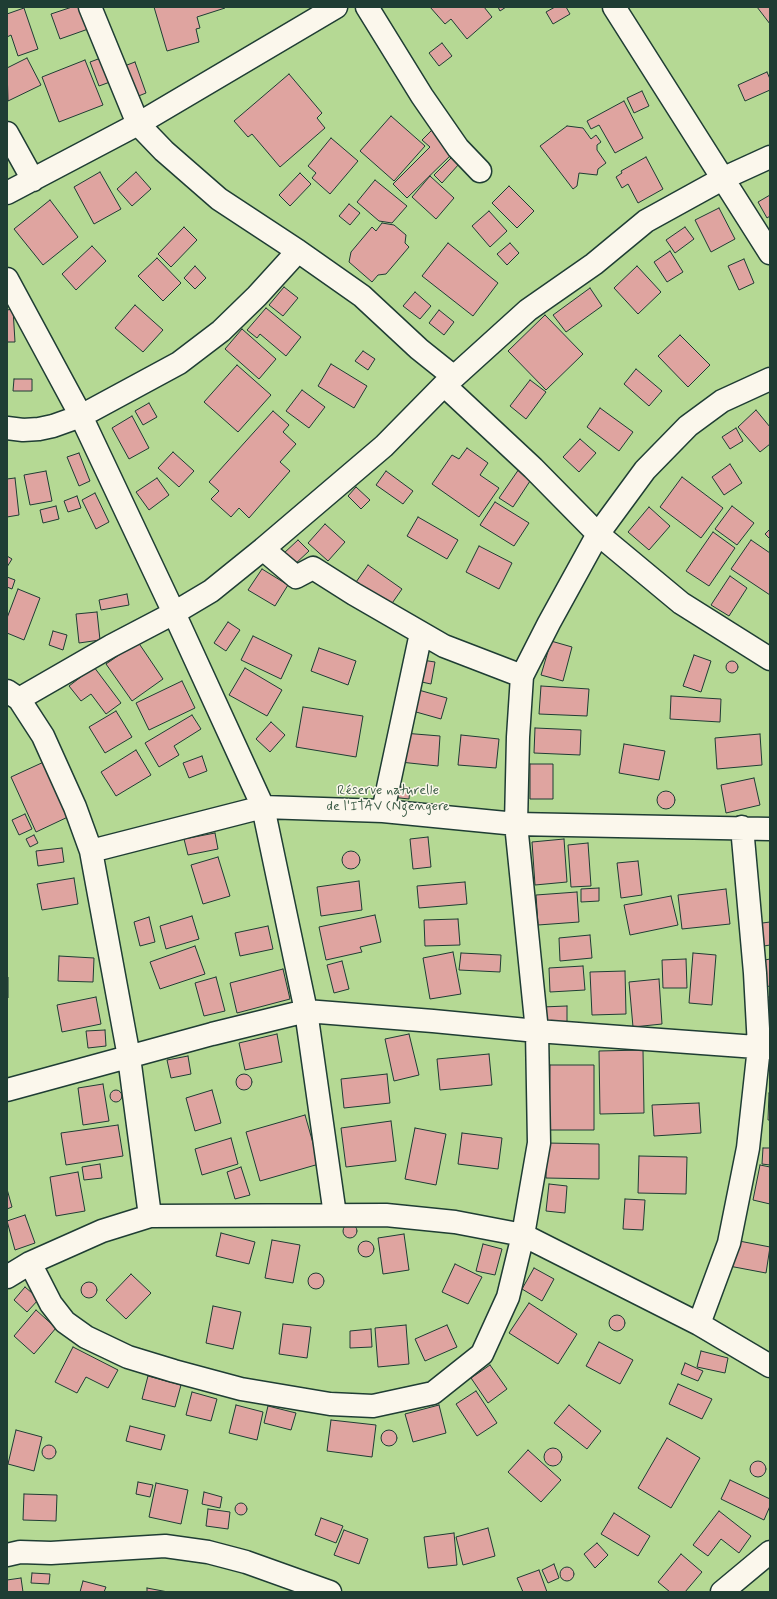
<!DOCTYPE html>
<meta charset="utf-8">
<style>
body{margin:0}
#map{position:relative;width:777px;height:1599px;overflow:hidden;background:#f5e6dd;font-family:Mynerve,sans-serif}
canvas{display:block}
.frame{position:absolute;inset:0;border:8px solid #1f3d34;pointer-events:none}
</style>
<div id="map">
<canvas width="777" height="1599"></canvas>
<div class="frame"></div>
</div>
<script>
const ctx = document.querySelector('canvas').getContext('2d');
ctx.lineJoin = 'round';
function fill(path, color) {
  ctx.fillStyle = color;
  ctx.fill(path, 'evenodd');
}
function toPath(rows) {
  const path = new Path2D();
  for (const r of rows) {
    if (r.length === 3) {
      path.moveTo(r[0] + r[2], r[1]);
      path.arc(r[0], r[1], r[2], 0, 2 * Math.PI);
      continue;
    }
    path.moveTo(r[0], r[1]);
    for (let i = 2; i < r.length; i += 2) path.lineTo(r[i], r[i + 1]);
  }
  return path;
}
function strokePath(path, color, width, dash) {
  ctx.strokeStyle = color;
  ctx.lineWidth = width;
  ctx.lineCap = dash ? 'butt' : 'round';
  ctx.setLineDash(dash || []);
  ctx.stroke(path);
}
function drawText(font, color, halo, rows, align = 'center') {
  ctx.font = font + ' Mynerve,sans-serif';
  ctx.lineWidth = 3;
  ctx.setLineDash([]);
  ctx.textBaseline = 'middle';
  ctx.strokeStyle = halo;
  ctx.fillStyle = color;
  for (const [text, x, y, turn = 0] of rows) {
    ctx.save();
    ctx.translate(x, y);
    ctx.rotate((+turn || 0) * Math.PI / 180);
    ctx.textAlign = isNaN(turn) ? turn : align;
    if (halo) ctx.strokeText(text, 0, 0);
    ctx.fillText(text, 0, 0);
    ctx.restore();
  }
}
fill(toPath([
 [7,7,770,7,770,1592,7,1592]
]), '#b5d994');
const building = toPath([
 [72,7,84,7,91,28,60,39,51,14,72,7],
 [154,7,224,7,225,8,197,17,200,28,196,29,199,42,167,51,154,7],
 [430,7,484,7,492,17,467,39,451,19,445,24,430,7],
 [498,7,506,7,500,11,498,7],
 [555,7,566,7,570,14,553,24,546,12,555,7],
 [757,7,770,7,770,24,757,7],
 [24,8,38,49,18,56,11,35,7,37,7,14,24,8],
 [442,43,452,56,439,66,429,53,442,43],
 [27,58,41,85,8,101,7,68,27,58],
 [101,58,110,82,99,86,90,62,101,58],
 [85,60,103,105,59,122,42,77,85,60],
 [135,62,146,93,131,99,119,68,135,62],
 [767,72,770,79,770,90,745,101,738,85,767,72],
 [289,74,322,113,317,118,325,128,280,167,252,134,248,137,234,121,289,74],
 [642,91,649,106,634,113,627,98,642,91],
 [624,101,643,138,615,153,599,125,591,129,587,121,624,101],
 [391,116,425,146,394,181,360,151,391,116],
 [567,126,583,128,591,139,596,135,601,142,597,145,597,150,606,163,598,169,597,175,579,173,577,186,573,189,540,146,567,126],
 [432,130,454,152,407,198,393,184,430,147,422,140,432,130],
 [331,138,358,161,330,194,312,178,316,173,308,166,331,138],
 [452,157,459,164,442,183,434,175,452,157],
 [646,157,663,189,638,203,628,184,622,188,616,177,622,173,621,171,646,157],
 [100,172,121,209,94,224,74,187,100,172],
 [136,172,151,189,132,206,117,189,136,172],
 [300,173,311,184,290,206,279,195,300,173],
 [430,176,454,198,436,219,412,197,430,176],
 [375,180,407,206,392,223,379,221,357,202,375,180],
 [509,186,534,211,517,228,492,203,509,186],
 [770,195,770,216,767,218,758,202,770,195],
 [50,200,78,237,43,265,14,229,50,200],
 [349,204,360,213,350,225,339,216,349,204],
 [719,208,735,239,711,252,695,220,719,208],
 [489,211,507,231,490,247,472,226,489,211],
 [382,223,394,225,406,235,405,243,409,247,386,274,378,275,372,282,349,262,351,252,372,227,376,231,382,223],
 [184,227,197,240,171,267,158,254,184,227],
 [685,227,694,239,675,253,666,240,685,227],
 [448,243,498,283,473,316,422,276,448,243],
 [510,243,519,253,507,265,497,254,510,243],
 [92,246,106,261,76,290,62,274,92,246],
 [670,251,683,272,667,282,654,262,670,251],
 [157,258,181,283,163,301,138,276,157,258],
 [744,259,754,283,739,290,728,266,744,259],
 [195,266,206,278,195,289,184,278,195,266],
 [637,266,661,292,638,314,614,288,637,266],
 [284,287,298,298,283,316,269,305,284,287],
 [590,288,602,306,566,332,553,315,590,288],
 [415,292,431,306,420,319,403,306,415,292],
 [135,305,163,330,143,352,115,328,135,305],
 [266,308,301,337,286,356,260,334,257,338,247,330,266,308],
 [13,309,15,342,7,342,7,310,13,309],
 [439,310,454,322,444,335,429,323,439,310],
 [545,315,583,354,546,390,508,351,545,315],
 [242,329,276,359,259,379,225,349,242,329],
 [680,335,710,365,688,387,658,356,680,335],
 [363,351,375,359,368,370,355,361,363,351],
 [331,364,367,386,354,408,318,386,331,364],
 [237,365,271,395,238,432,204,402,237,365],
 [636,369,662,391,649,406,624,384,636,369],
 [14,379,32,379,32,391,13,391,14,379],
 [530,380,546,392,526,419,510,406,530,380],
 [302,390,325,407,309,428,286,411,302,390],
 [149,403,157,417,143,425,135,411,149,403],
 [600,408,633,432,619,451,587,427,600,408],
 [756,410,770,427,770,444,760,452,738,427,756,410],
 [273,411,289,425,283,432,296,444,280,462,290,471,249,518,239,508,231,517,211,499,219,491,209,482,273,411],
 [132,416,149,448,129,459,112,428,132,416],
 [736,428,743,441,730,449,722,437,736,428],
 [580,439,596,453,579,472,563,457,580,439],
 [467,448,488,463,480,475,499,488,479,517,432,484,452,455,459,459,467,448],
 [173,452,194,471,179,487,158,468,173,452],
 [79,453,90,481,79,486,67,457,79,453],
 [730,464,742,483,724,495,712,477,730,464],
 [519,469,532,478,513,507,499,498,519,469],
 [46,471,52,501,30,505,24,475,46,471],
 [386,471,413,491,403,504,376,485,386,471],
 [682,477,723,508,701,538,660,507,682,477],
 [15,478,19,515,7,517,7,479,15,478],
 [157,478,169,495,149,510,136,492,157,478],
 [356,487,370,500,361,509,348,496,356,487],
 [95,493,109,522,96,529,82,500,95,493],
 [77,496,81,508,68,512,64,501,77,496],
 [495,502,529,523,514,546,480,525,495,502],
 [56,506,59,519,43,523,40,510,56,506],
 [732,506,754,523,737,545,715,529,732,506],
 [649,507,670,526,649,550,628,532,649,507],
 [418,517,458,540,447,559,407,536,418,517],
 [325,524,345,542,328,561,308,543,325,524],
 [770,529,770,539,765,534,770,529],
 [713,532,735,548,709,586,686,571,713,532],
 [298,540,309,551,294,565,283,554,298,540],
 [751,540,770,553,770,595,731,569,751,540],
 [479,546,512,563,499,589,466,572,479,546],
 [7,556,12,559,7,567,7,556],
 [368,565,402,589,388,609,354,585,368,565],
 [262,569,288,585,275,606,248,590,262,569],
 [730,576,747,588,729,616,711,605,730,576],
 [7,577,15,580,12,589,7,587,7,577],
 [18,589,40,598,24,640,7,633,7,618,18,589],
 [127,594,129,605,101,610,99,600,127,594],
 [97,612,100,640,79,643,76,614,97,612],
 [228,622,240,630,226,651,214,643,228,622],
 [53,631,67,635,63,650,49,645,53,631],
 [253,636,292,655,281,679,241,660,253,636],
 [551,641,572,647,563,681,541,675,551,641],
 [138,642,163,679,132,701,106,664,138,642],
 [319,648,356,661,348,685,311,671,319,648],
 [694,655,711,661,701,692,683,686,694,655],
 [422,660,435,662,431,684,417,681,422,660],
 [732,667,6],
 [94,667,121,703,106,714,91,694,81,701,69,686,94,667],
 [245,668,282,690,267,716,229,695,245,668],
 [182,681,195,708,149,730,136,703,182,681],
 [541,686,589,689,587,716,539,714,541,686],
 [415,689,447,698,441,719,409,710,415,689],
 [671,696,721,699,720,722,670,719,671,696],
 [303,707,363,716,356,757,296,747,303,707],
 [116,711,132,737,105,753,89,727,116,711],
 [192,715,201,729,174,746,179,755,159,767,145,743,192,715],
 [271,722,285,735,270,752,256,739,271,722],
 [535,728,581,730,580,755,534,753,535,728],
 [403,733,440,736,438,766,400,762,403,733],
 [760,734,762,765,717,769,715,738,760,734],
 [461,735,499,739,496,768,458,765,461,735],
 [624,744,665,751,659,780,619,773,624,744],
 [136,750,151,775,116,796,101,772,136,750],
 [202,756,207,771,189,778,183,763,202,756],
 [46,761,70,816,36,832,11,777,46,761],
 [530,764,553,764,553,799,530,799,530,764],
 [754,778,760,805,726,813,721,785,754,778],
 [393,786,410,788,409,799,391,797,393,786],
 [666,800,9],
 [25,814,32,829,19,835,12,820,25,814],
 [215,833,218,849,188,855,184,839,215,833],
 [34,835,38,843,30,847,26,839,34,835],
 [428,837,431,867,413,869,410,839,428,837],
 [564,839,567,882,535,885,532,842,564,839],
 [588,843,591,886,571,887,568,845,588,843],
 [62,848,64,862,38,866,36,851,62,848],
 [351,860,9],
 [218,857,230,896,203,904,191,865,218,857],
 [638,861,642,895,621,898,617,863,638,861],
 [74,878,78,904,42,910,37,884,74,878],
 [359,881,362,910,321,916,317,887,359,881],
 [465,882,467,904,419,908,417,886,465,882],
 [599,888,599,901,581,902,581,889,599,888],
 [726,889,730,924,682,929,678,895,726,889],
 [577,892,579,922,538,925,536,895,577,892],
 [671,896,678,925,630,935,624,905,671,896],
 [375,915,381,942,360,947,362,952,326,960,319,927,375,915],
 [192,916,199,939,166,949,160,926,192,916],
 [149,917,155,942,140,946,134,922,149,917],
 [458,919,460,945,425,946,424,920,458,919],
 [770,922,770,945,758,947,755,924,770,922],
 [268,926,273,949,240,956,235,933,268,926],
 [590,935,592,958,560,961,559,938,590,935],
 [195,946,205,974,160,989,150,962,195,946],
 [453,952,461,994,430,999,423,958,453,952],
 [461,953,501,955,500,972,459,970,461,953],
 [693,953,716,955,712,1005,689,1003,693,953],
 [59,956,94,958,93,982,58,981,59,956],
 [686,959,687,988,663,988,662,960,686,959],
 [770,959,770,986,764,987,760,961,770,959],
 [342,961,349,989,334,993,327,965,342,961],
 [583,966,585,990,550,992,549,968,583,966],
 [283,969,290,999,237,1013,230,983,283,969],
 [625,971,626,1014,592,1015,590,972,625,971],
 [7,977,8,977,8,998,7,998,7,977],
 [216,977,225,1011,204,1016,195,983,216,977],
 [659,979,662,1024,633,1027,629,982,659,979],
 [96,997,101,1024,62,1032,57,1005,96,997],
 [764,997,770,997,770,1030,767,1030,764,997],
 [567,1006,567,1022,542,1022,542,1007,567,1006],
 [105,1030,106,1046,88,1048,86,1031,105,1030],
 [277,1034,282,1062,245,1070,239,1043,277,1034],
 [409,1034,419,1075,394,1081,385,1039,409,1034],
 [643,1050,644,1113,600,1114,599,1051,643,1050],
 [489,1054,492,1085,440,1090,437,1059,489,1054],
 [188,1056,191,1074,171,1078,167,1060,188,1056],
 [550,1065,594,1065,594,1130,549,1130,550,1065],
 [244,1082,8],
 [387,1074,390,1103,344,1108,341,1079,387,1074],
 [103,1084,109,1121,83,1125,78,1088,103,1084],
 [116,1096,6],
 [212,1090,221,1123,195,1131,186,1098,212,1090],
 [769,1093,770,1093,770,1120,768,1120,769,1093],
 [699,1103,701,1133,654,1136,652,1105,699,1103],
 [305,1115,319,1164,260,1181,246,1132,305,1115],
 [391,1121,396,1161,346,1167,341,1128,391,1121],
 [118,1125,123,1156,66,1165,61,1133,118,1125],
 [415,1128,446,1134,436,1185,405,1179,415,1128],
 [462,1133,502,1138,498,1169,458,1164,462,1133],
 [231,1138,238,1164,202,1175,195,1149,231,1138],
 [546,1143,599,1144,599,1179,546,1178,546,1143],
 [763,1148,770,1148,770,1165,762,1164,763,1148],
 [639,1156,687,1157,686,1194,638,1193,639,1156],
 [100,1164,102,1178,84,1180,82,1167,100,1164],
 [760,1165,770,1167,770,1204,753,1200,760,1165],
 [241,1167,250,1195,235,1199,227,1172,241,1167],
 [78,1172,85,1211,56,1216,50,1177,78,1172],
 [549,1184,567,1186,565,1213,546,1211,549,1184],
 [7,1189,12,1207,7,1209,7,1189],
 [625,1199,645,1200,643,1230,623,1229,625,1199],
 [25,1215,35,1243,15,1250,7,1221,25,1215],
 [350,1231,7],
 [221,1233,255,1242,249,1264,216,1256,221,1233],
 [404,1234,409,1270,383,1274,378,1238,404,1234],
 [272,1240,300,1245,293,1283,265,1278,272,1240],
 [734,1240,770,1247,766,1273,729,1266,734,1240],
 [366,1249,8],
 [483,1244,502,1249,495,1275,476,1271,483,1244],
 [455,1264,482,1277,468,1304,442,1292,455,1264],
 [534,1268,554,1279,542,1301,522,1289,534,1268],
 [316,1281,8],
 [131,1274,151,1293,126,1319,106,1300,131,1274],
 [89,1290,8],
 [25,1287,39,1299,27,1312,14,1300,25,1287],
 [529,1303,577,1334,558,1364,509,1333,529,1303],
 [213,1306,241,1312,233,1349,206,1343,213,1306],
 [36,1310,56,1328,34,1354,14,1336,36,1310],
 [617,1323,8],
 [283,1324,311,1327,307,1358,279,1354,283,1324],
 [406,1325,409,1364,378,1367,375,1328,406,1325],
 [447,1325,457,1347,425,1361,415,1339,447,1325],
 [371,1329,372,1347,350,1348,350,1331,371,1329],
 [599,1342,633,1360,620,1384,586,1366,599,1342],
 [73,1347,118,1370,108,1388,86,1377,77,1393,55,1382,73,1347],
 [701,1351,728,1358,725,1373,697,1367,701,1351],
 [685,1363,703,1371,698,1381,681,1374,685,1363],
 [490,1365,507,1389,488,1403,471,1378,490,1365],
 [148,1376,181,1385,175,1407,142,1399,148,1376],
 [678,1384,712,1399,702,1419,669,1404,678,1384],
 [476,1391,497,1423,477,1436,456,1404,476,1391],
 [192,1392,217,1399,211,1421,186,1415,192,1392],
 [236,1405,263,1412,257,1440,229,1433,236,1405],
 [439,1405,446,1433,413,1442,405,1414,439,1405],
 [569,1405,601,1431,587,1449,554,1423,569,1405],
 [268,1406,296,1413,291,1430,264,1423,268,1406],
 [331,1420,376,1425,372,1457,327,1451,331,1420],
 [130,1426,165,1435,161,1450,126,1441,130,1426],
 [16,1430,42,1437,34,1471,8,1464,16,1430],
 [389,1438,8],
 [667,1438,700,1458,671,1508,638,1488,667,1438],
 [49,1452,7],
 [553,1457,9],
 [528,1450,561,1480,541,1502,508,1472,528,1450],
 [758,1469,8],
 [730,1480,770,1499,770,1506,764,1520,721,1499,730,1480],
 [138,1482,153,1485,150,1497,136,1494,138,1482],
 [156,1483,188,1490,181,1524,149,1517,156,1483],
 [204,1492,222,1497,220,1508,202,1504,204,1492],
 [24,1494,57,1495,56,1521,23,1520,24,1494],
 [241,1509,6],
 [208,1509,230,1512,228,1529,206,1526,208,1509],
 [719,1511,751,1536,739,1553,721,1539,708,1556,693,1545,719,1511],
 [614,1513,650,1536,638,1556,601,1534,614,1513],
 [321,1518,343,1526,336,1543,315,1535,321,1518],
 [488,1528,495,1556,463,1565,456,1537,488,1528],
 [344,1530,368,1539,359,1564,334,1555,344,1530],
 [454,1533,457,1565,428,1568,424,1537,454,1533],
 [597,1543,608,1555,595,1568,584,1554,597,1543],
 [681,1554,702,1572,685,1592,670,1592,658,1582,681,1554],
 [554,1564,559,1578,548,1583,542,1570,554,1564],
 [567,1574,7],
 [539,1570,547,1592,523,1592,517,1578,539,1570],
 [32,1573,50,1574,49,1584,31,1583,32,1573],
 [21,1578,23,1592,7,1592,7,1580,21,1578],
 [83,1581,106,1587,104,1592,80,1592,83,1581],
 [147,1588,168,1592,147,1592,147,1588]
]);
fill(building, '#dfa4a0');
strokePath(building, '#1f3d34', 1);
const minor = toPath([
 [90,7,138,124,164,151,219,199,298,251,362,296,419,349,454,377],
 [367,7,422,96,458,148,480,171],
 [614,7,770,253],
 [7,133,33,180],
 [7,193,138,124,336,7],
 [7,279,81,416,174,613,263,807,306,1011,335,1215],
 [444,385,533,468,598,534,681,603,770,659],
 [7,428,23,430,39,429,53,426,81,416,179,363,221,331,257,296,298,251],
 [263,549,296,577,313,568,354,594,444,646,522,676],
 [7,691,19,699,43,736,75,807,91,851,129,1057,150,1216],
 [19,699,111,646,174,613,211,591,263,549,384,446,444,385,454,377,528,310,594,264,646,221,724,178,770,157],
 [383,811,421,633],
 [91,851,263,807,383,811,516,824,770,829],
 [7,1090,212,1034,306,1011,433,1021,537,1031,770,1048],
 [30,1263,51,1304,65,1322,86,1337,128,1357,174,1371,241,1389,330,1404,373,1406,433,1393,482,1354,508,1297,523,1235,539,1143,537,1031,516,824,518,737,522,676,549,623,598,534,645,470,688,426,722,401,770,379],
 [7,1277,30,1263,102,1231,150,1216,386,1215,455,1222,523,1235,699,1324,770,1366],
 [699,1324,729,1243,748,1148,759,1047,755,973,742,827],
 [7,1555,20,1552,51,1553,165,1546,208,1552,246,1562,330,1592],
 [722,1592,770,1552]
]);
strokePath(minor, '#1f3d34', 25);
strokePath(minor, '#fbf7ec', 22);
drawText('14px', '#3d5c47', '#fbf7ec', [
 ["Réserve naturelle",388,791],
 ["de l'ITAV (Ngengere",388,807]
]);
</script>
